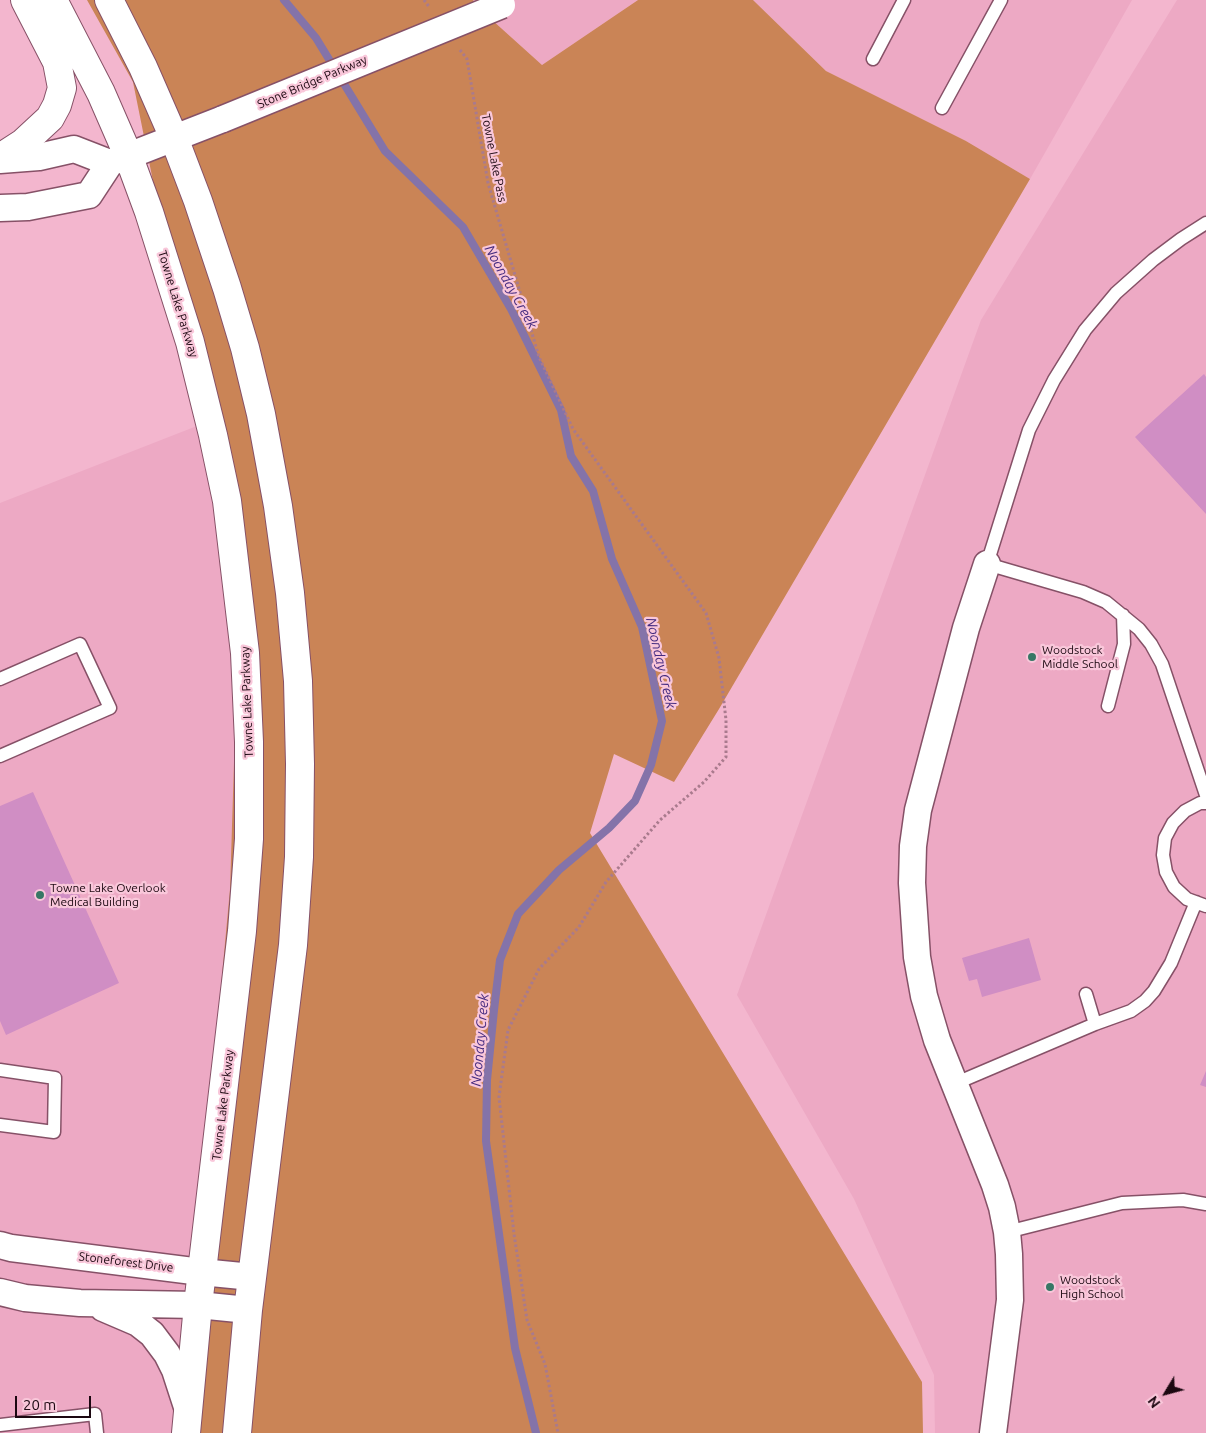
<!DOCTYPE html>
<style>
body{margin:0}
#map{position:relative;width:1206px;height:1433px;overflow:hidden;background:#f3b6ce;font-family:Ubuntu,sans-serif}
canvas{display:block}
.north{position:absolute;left:1141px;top:1368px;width:50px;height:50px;-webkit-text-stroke:4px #f9c7da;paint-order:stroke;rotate:233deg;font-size:14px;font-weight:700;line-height:20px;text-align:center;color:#1c0811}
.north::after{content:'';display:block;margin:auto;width:18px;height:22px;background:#1c0811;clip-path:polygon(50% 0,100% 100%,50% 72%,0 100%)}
.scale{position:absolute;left:15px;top:1396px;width:76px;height:22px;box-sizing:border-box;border:2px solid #1c0811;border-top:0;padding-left:6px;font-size:15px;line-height:18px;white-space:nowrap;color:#1c0811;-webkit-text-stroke:4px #f9c7da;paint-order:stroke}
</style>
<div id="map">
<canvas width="1206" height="1433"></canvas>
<div class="north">N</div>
<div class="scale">20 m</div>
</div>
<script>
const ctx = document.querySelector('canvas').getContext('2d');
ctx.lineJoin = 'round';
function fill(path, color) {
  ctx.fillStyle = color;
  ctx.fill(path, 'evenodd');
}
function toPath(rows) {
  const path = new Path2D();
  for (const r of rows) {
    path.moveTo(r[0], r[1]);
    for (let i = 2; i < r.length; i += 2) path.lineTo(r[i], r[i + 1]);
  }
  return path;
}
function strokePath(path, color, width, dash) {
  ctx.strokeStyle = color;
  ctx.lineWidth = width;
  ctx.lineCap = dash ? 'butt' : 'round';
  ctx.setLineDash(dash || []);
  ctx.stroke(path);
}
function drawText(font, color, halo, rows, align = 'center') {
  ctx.font = font + ' Ubuntu,sans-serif';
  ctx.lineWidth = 4.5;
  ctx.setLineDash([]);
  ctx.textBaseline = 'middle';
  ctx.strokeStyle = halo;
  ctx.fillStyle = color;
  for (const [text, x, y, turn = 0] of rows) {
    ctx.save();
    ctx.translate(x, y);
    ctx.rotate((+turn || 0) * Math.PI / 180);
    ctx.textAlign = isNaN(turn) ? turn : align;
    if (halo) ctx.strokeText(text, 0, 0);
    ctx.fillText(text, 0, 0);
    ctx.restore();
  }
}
fill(toPath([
 [473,0,638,0,542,65,481,10],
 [753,0,1132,0,1030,179,966,141,826,71],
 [1177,0,1206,0,1206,1433,935,1433,934,1375,854,1199,737,995,981,320],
 [202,424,240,571,230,889,203,1180,194,1433,0,1433,0,503]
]), '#eda9c4');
fill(toPath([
 [87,0,473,0,481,10,542,65,638,0,753,0,826,71,966,141,1030,179,719,709,674,782,614,754,590,833,922,1382,923,1433,194,1433,203,1180,230,889,240,571,202,424,133,82]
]), '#ca8456');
strokePath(toPath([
 [284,0,316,38,385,151,463,227,511,309,561,410,571,456,593,491,612,559,642,627,662,721,651,765,635,801,609,828,559,870,518,914,500,960,494,1010,487,1080,486,1141,515,1348,536,1433]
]), '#8473a9', 8);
fill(toPath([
 [1204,374,1206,377,1206,514,1135,437],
 [33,792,119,983,6,1035,0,1021,0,806],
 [1029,938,1041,980,982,997,977,979,969,981,962,958],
 [1206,1071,1206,1087,1200,1085]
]), '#d08ec4');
const lane = toPath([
 [873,59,904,0],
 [942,108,1001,0],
 [1206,223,1181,239,1153,260,1116,293,1085,330,1054,380,1029,430,987,564,1083,592,1106,602,1139,629,1151,644,1162,664,1206,795],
 [0,679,80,644,110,708,0,756],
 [1108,706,1124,644,1123,615],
 [1206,803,1200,803,1185,811,1173,823,1165,838,1163,855,1166,872,1174,887,1187,899,1206,906],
 [1086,994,1095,1024],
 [0,1070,55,1078,54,1132,0,1125],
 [954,1084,1095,1024,1131,1011,1145,1001,1154,991,1171,963,1196,902],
 [1007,1232,1122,1203,1183,1200,1206,1204],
 [0,1425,95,1414,97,1433]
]);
const street = toPath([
 [0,160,39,157,74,149,110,163],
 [0,208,28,207,89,195,110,163,223,119],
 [987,564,966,628,918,810,913,846,912,883,917,957,924,996,937,1040,995,1185,1002,1207,1007,1232,1009,1254,1010,1300,993,1433],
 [0,1245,11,1248,201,1272,252,1277],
 [0,1292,25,1298,80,1303,198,1305,248,1310],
 [103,1308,138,1323,152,1334,167,1354,175,1370,188,1410]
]);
const secondary = toPath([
 [53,0,101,93,128,155,149,212,190,342,213,435,227,501,245,653,249,742,249,839,242,931,198,1305,186,1433],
 [109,0,143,67,174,138,198,201,227,288,245,348,261,414,278,506,290,593,298,681,300,764,299,857,293,945,248,1310,237,1433],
 [0,158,23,143,50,118,57,105,62,88,57,62,25,0]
]);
strokePath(lane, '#865167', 15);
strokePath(street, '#865167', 29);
strokePath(secondary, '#865167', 30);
strokePath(toPath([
 [424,0,430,8],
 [460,50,467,59,488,183,539,357,573,429,706,613,719,658,726,720,726,757,704,782,660,820,606,882,579,927,539,969,508,1030,499,1097,514,1234,527,1320,545,1364,558,1433]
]), '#a97a8d', 3, [2.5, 2.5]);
strokePath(lane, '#fff', 12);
strokePath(street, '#fff', 26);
strokePath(secondary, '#fff', 28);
const streetBridge = toPath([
 [223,119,502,5]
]);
strokePath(streetBridge, '#865167', 29, []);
strokePath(streetBridge, '#fff', 26);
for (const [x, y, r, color] of [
 [1032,657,5,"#377765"],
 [40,895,5,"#377765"],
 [1050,1287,5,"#377765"]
]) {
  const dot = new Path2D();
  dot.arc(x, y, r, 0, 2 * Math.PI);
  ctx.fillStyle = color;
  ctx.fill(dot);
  strokePath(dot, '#f9c7da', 2);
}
drawText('12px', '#1c0811', '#f9c7da', [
 ["Stone Bridge Parkway",312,82,-23],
 ["Towne Lake Pass",494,158,79],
 ["Towne Lake Parkway",178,304,73],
 ["Towne Lake Parkway",247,702,-92],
 ["Towne Lake Parkway",223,1105,-83],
 ["Stoneforest Drive",126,1262,7]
]);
drawText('12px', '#1c0811', '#f9c7da', [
 ["Woodstock",1042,650],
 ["Middle School",1042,664],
 ["Towne Lake Overlook",50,888],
 ["Medical Building",50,902],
 ["Woodstock",1060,1280],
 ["High School",1060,1294]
], 'left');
drawText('italic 14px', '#462c80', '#f9c7da', [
 ["Noonday Creek",511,287,61],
 ["Noonday Creek",661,663,77],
 ["Noonday Creek",480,1040,-85]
]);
</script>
